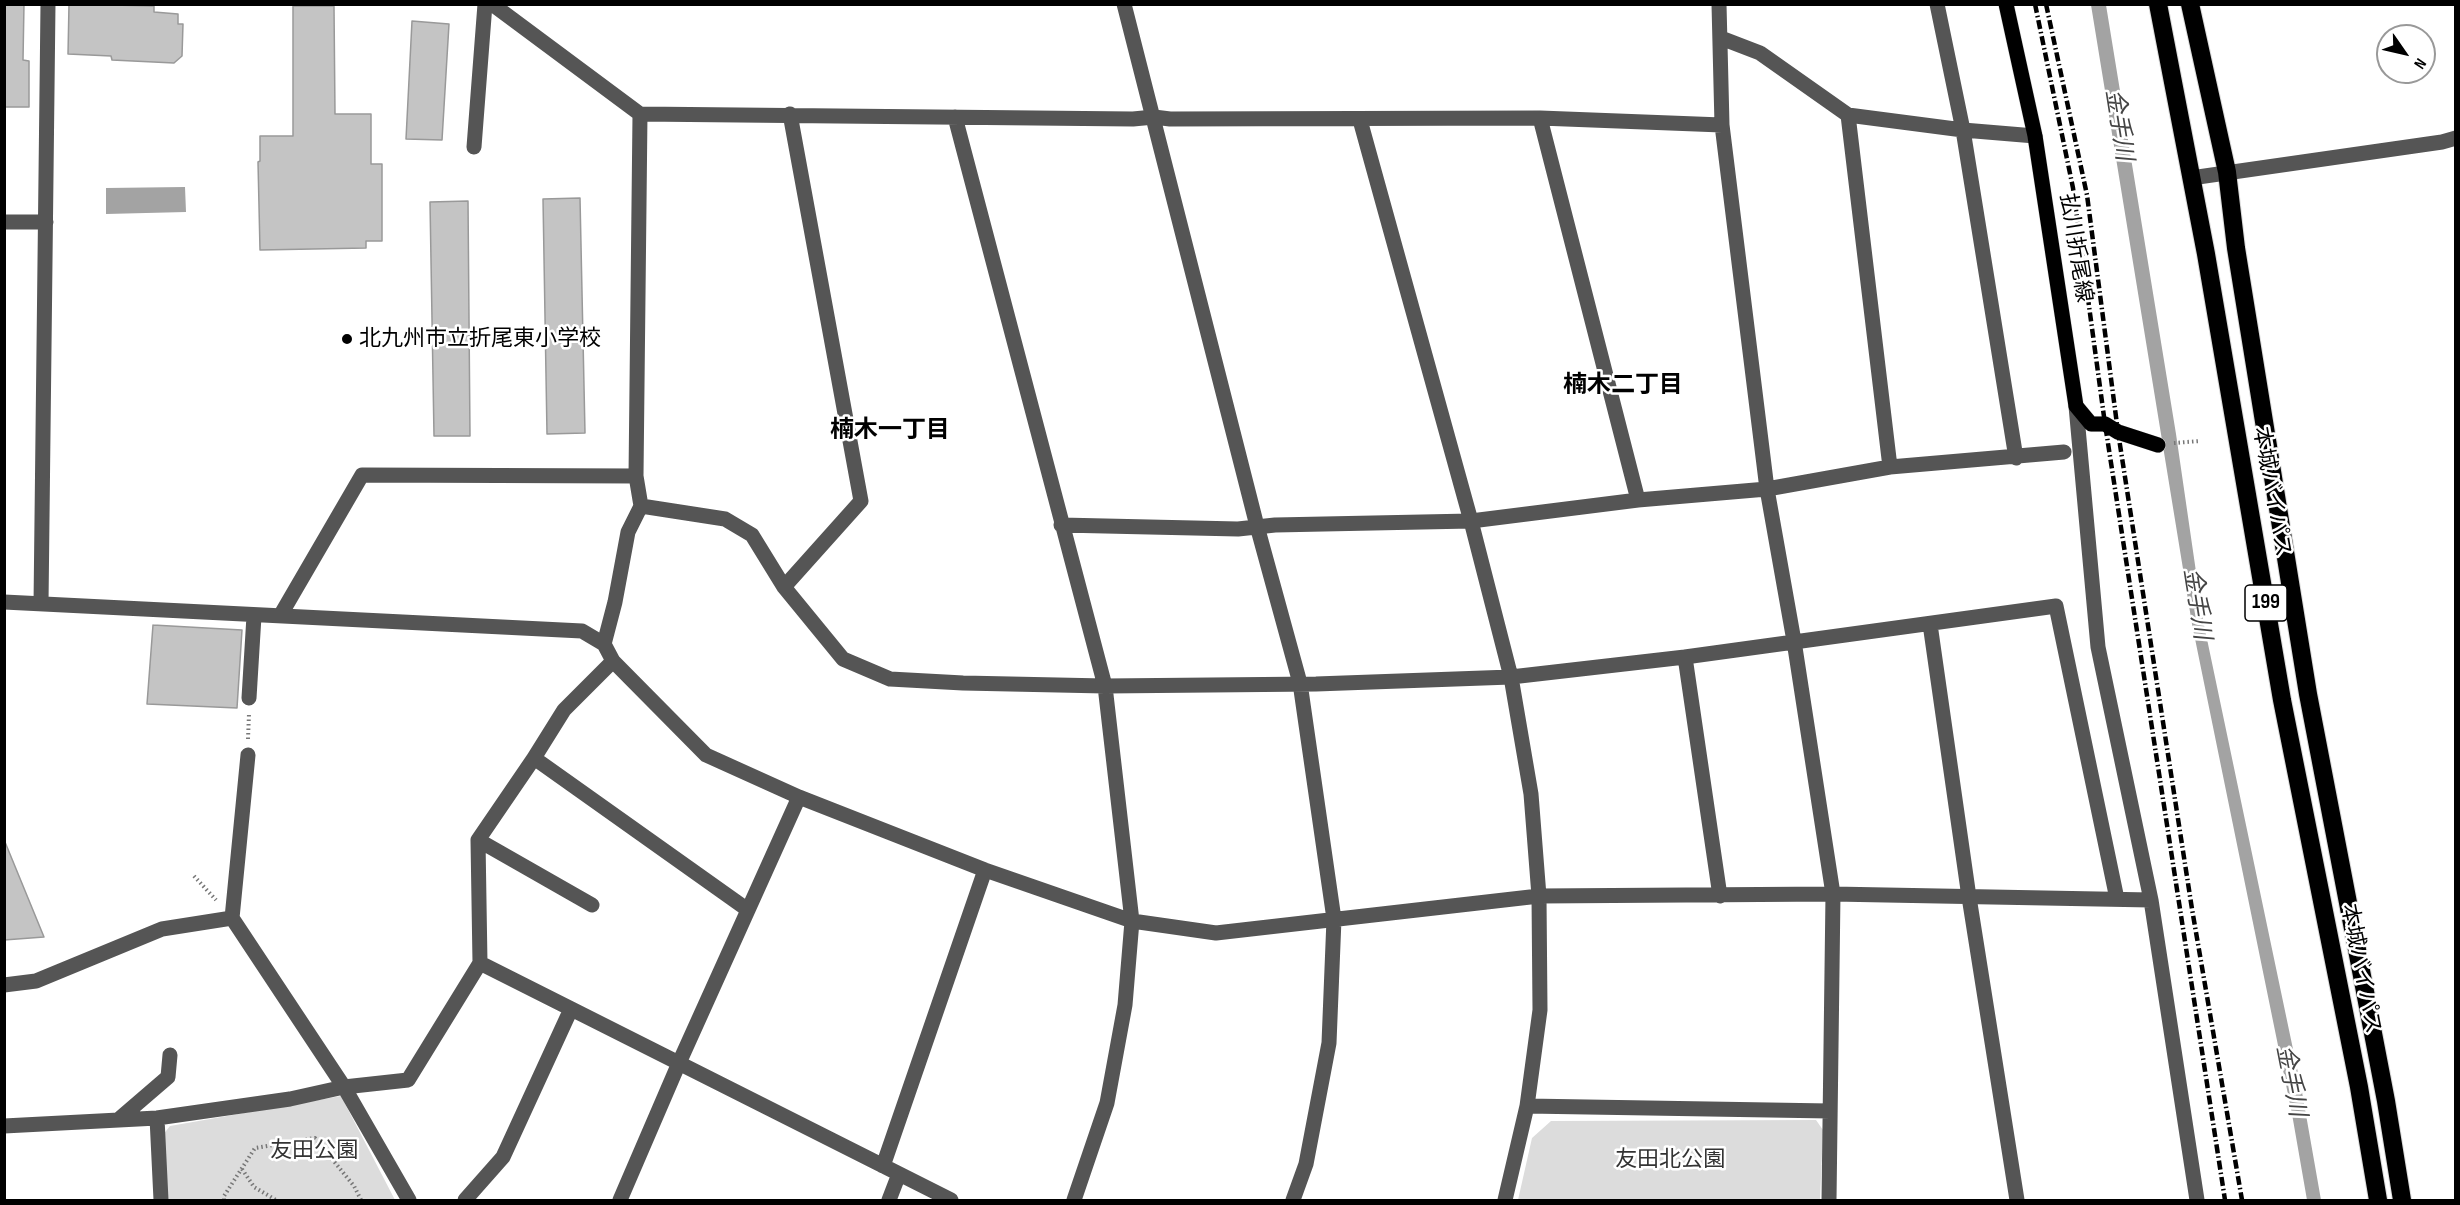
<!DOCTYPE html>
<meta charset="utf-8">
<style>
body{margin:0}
#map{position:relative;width:2460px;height:1205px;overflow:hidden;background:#fff;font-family:"Sofia Sans Condensed",sans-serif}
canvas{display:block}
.frame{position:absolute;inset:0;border:6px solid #000;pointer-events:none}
.north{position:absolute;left:2376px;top:24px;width:60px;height:60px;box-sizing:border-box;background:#fff;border:2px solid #999;border-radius:50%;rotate:124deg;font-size:16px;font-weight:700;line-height:24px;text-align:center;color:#000}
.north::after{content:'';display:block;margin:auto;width:21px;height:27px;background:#000;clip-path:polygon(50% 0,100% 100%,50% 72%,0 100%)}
</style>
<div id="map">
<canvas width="2460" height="1205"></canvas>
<div class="frame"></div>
<div class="north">N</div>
</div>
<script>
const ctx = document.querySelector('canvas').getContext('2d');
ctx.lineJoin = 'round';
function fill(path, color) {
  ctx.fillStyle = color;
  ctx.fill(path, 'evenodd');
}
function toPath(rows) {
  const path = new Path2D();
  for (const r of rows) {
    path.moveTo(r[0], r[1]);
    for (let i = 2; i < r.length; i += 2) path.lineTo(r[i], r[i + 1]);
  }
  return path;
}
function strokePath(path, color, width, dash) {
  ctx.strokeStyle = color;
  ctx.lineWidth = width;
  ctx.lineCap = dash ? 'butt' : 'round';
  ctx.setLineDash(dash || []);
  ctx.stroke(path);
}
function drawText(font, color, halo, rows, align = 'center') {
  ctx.font = font + ' "Sofia Sans Condensed","Noto Sans JP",sans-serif';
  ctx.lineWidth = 5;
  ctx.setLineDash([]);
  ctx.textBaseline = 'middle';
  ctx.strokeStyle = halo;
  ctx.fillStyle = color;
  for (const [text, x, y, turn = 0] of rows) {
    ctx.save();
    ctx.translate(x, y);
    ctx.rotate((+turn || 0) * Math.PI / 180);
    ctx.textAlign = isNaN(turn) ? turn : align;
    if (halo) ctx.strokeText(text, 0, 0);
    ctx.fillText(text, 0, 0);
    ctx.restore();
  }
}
fill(toPath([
 [341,1096,395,1200,165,1200,162,1136,170,1126],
 [1816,1120,1823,1130,1820,1200,1518,1200,1532,1138,1551,1121]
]), '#dcdcdc');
fill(toPath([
 [2091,5,2106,5,2176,434,2203,620,2302,1092,2321,1200,2307,1200,2292,1114,2192,624],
 [185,187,186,212,106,214,106,188]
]), '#a3a3a3');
const building = toPath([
 [4,4,24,4,23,60,29,61,29,107,4,107,4,4],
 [69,4,154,6,154,12,178,14,178,24,183,24,182,56,174,63,112,60,111,56,68,54,69,4],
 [293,6,334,6,335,114,371,114,371,164,382,164,382,241,366,241,366,248,260,250,258,162,260,161,260,136,293,136,293,6],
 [412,21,449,24,442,140,406,139,412,21],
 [580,198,585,433,547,434,543,199,580,198],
 [468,201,470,436,434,436,430,202,468,201],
 [153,625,242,630,237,708,147,704,153,625],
 [5,842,44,937,4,940,5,842]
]);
fill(building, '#c4c4c4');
strokePath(building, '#999', 1.5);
const major = toPath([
 [2006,4,2035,136,2076,406,2091,424,2105,424,2118,432,2158,445]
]);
const highway = toPath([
 [2158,4,2206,254,2282,700,2359,1087,2378,1200],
 [2190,4,2227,172,2236,248,2308,694,2386,1101,2402,1200]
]);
strokePath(major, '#dbdbdb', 16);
strokePath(highway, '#dbdbdb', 20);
strokePath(toPath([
 [2174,443,2200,441],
 [248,739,249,714],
 [194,876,216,900],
 [242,1169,254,1187,276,1200],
 [224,1200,224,1196,255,1148,315,1138,354,1186,361,1200]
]), '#777', 4, [1.5, 3]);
strokePath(toPath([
 [492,4,640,114,636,476,641,506,628,532,615,602,604,644],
 [1124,4,1257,526,1300,683,1334,919,1329,1043,1306,1164,1293,1200],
 [1719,4,1722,125,1767,489,1794,641,1833,894,1829,1200],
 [1937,4,1963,130,2016,458],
 [1721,38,1760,53,1848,115,1963,130,2035,136],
 [640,114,1133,119,1154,117,1170,119,1540,118,1722,125],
 [1848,115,1890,467],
 [955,117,1105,686,1132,921,1125,1005,1107,1103,1074,1200],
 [1540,118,1638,500],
 [1360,120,1471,521,1511,677,1531,794,1539,896,1540,1010,1527,1106,1505,1200],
 [474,147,485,4],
 [2191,178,2442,142,2456,138],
 [4,222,46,222],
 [2076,406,2098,647,2151,900,2197,1200],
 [641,506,725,519,752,535,784,587,843,659,890,679,963,683,1105,686,1316,684,1511,677,1685,657,2056,606,2117,899],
 [1061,525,1238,529,1275,525,1471,521,1638,500,1767,489,1890,467,2064,452],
 [784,587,861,501,790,114],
 [4,602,582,631,604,644,613,661,706,755,799,797,985,870,1132,921,1216,933,1539,896,1833,894,2151,900],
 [41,604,48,4],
 [280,616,362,475,636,476],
 [1930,624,1969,897,2017,1200],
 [1685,657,1720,896],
 [249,698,254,616],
 [534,758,748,910],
 [478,840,592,905],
 [232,918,248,755],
 [480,963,951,1200],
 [4,985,36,981,162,929,232,918,344,1087,409,1200],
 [1527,1106,1830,1111],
 [157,1118,161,1200],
 [118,1120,168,1077,170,1055],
 [4,1126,157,1118,290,1099,344,1087,408,1080,480,963,478,840,534,758,564,710,613,661],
 [883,1166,985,870],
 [465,1200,503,1157,571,1009],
 [620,1200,679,1063,799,797],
 [889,1200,899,1174]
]), '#555', 15);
strokePath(major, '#000', 15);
strokePath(highway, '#000', 18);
strokePath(toPath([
 [2035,4,2073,188,2105,424,2225,1200],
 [2046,4,2087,195,2118,432,2192,909,2242,1200]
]), '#000', 4.5, [9, 3, 1.5, 3]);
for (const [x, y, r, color] of [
 [347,339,6,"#000"]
]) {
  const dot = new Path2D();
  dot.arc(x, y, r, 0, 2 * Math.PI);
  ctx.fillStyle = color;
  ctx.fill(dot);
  strokePath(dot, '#fff', 2);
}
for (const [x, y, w] of [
 [2266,603,42]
]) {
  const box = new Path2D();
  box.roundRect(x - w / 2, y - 18, w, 36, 4.5);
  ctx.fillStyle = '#fff';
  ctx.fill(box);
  strokePath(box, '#000', 1.5);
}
drawText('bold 21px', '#000', null, [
 ["199",2266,603]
]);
drawText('22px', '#000', '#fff', [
 ["払川折尾線",2075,248,81],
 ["本城バイパス",2271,492,80],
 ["本城バイパス",2360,969,79]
]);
drawText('22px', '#000', '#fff', [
 ["北九州市立折尾東小学校",359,339]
], 'left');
drawText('22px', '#333', '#fff', [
 ["友田公園",314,1151],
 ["友田北公園",1670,1160]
]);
drawText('italic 24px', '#444', '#fff', [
 ["金手川",2118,125,81],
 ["金手川",2196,604,81],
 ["金手川",2290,1081,79]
]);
drawText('bold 24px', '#000', '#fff', [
 ["楠木二丁目",1623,386],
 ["楠木一丁目",890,431]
]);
</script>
